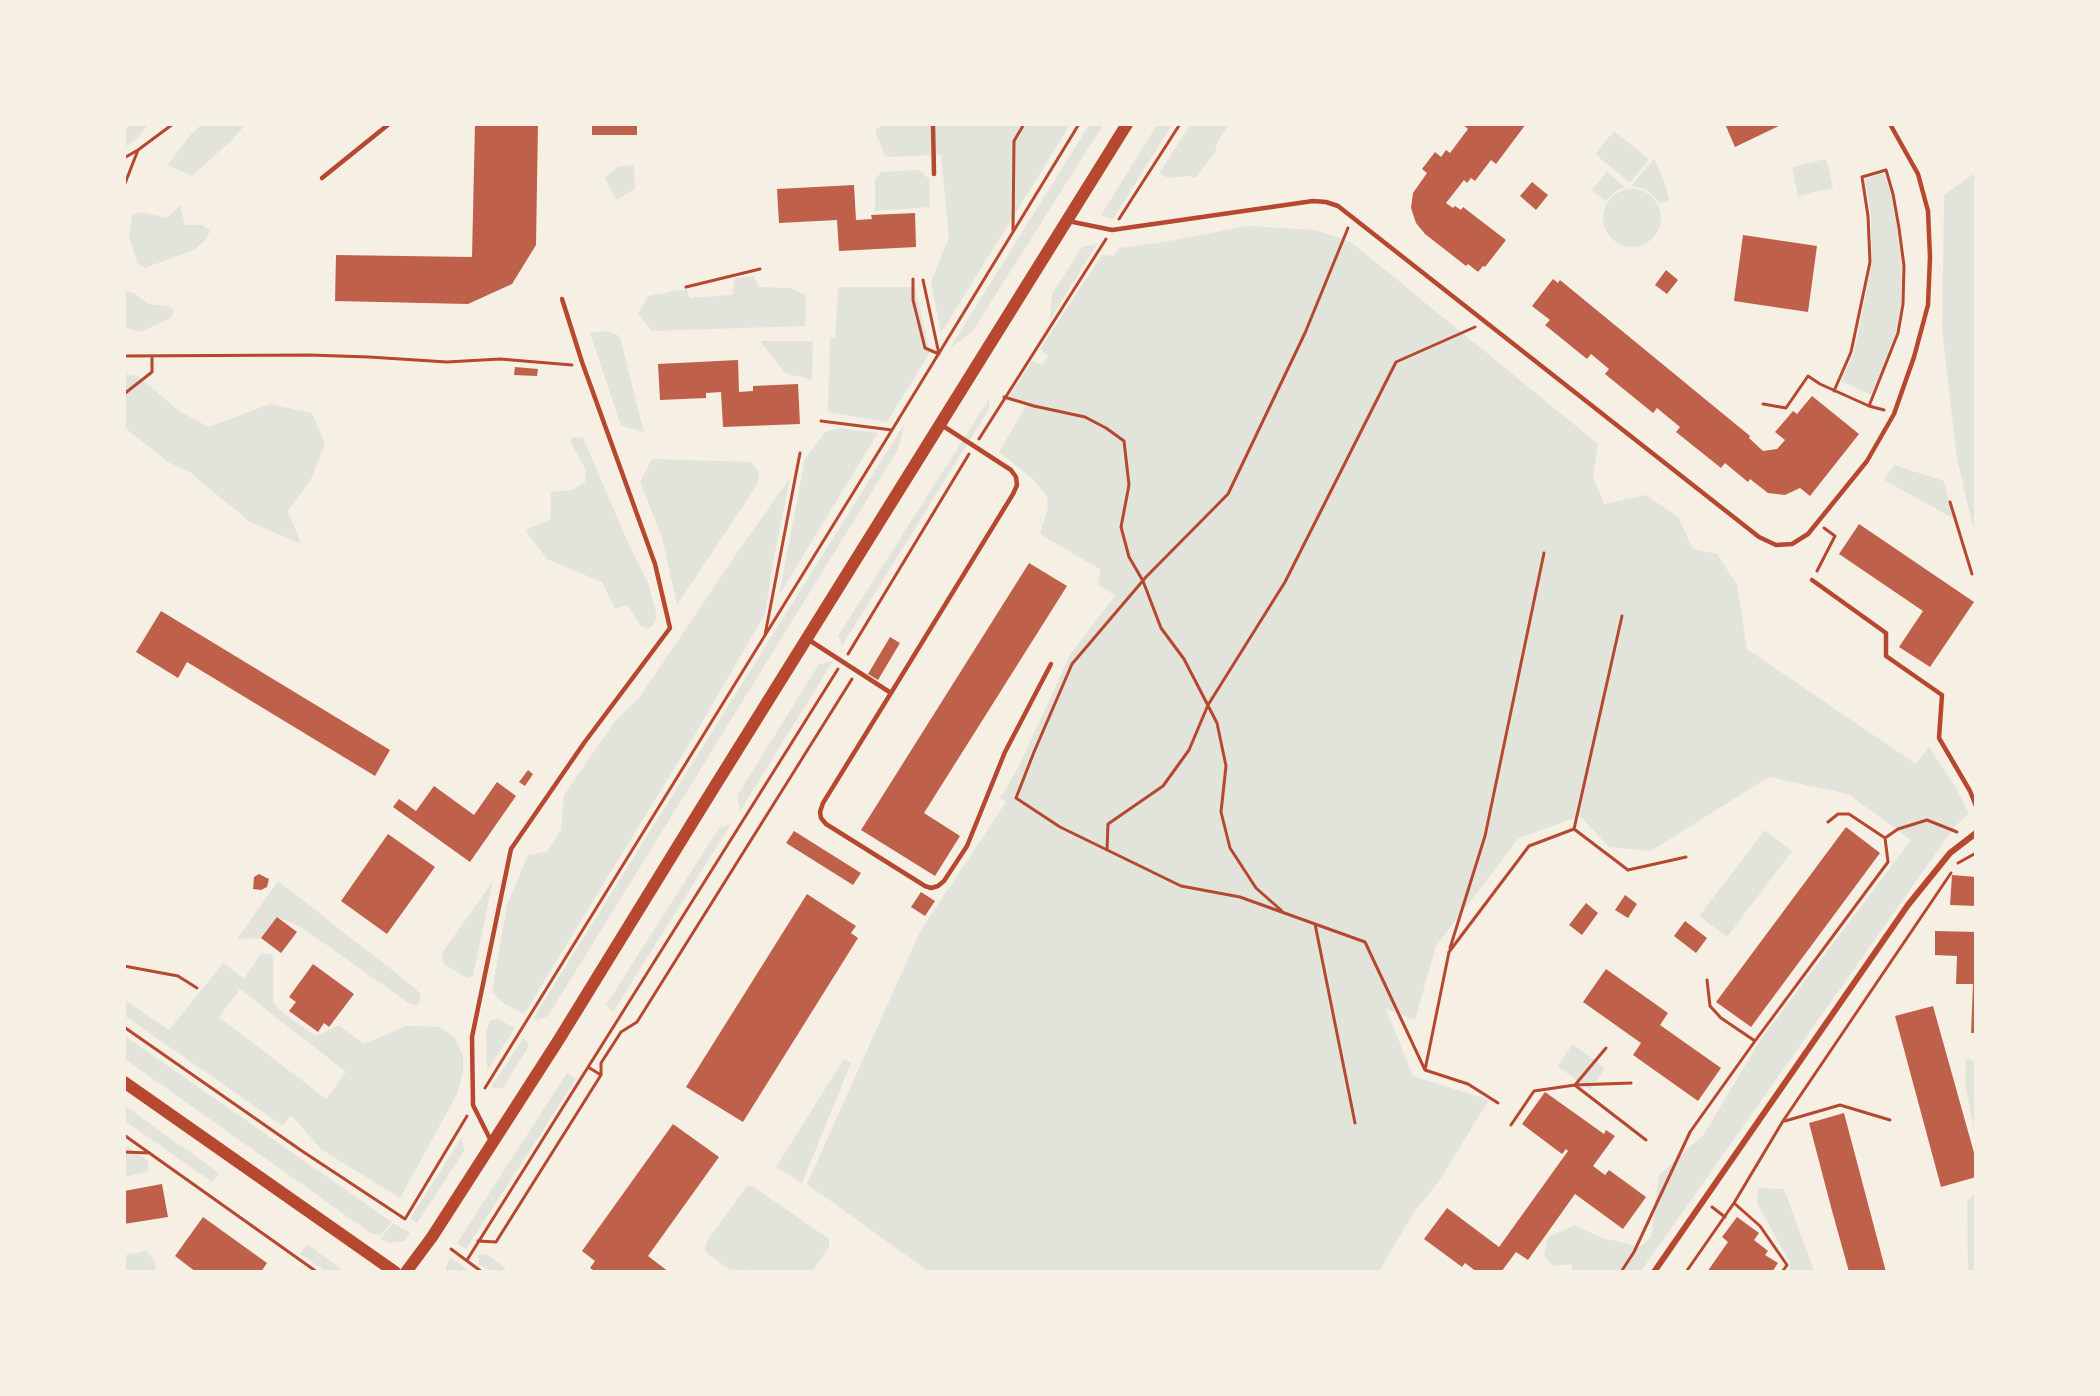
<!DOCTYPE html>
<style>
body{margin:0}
#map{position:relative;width:2100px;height:1396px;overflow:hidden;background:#f6efe4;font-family:"PT Sans Narrow",sans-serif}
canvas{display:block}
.frame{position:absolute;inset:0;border:126px solid #f6efe4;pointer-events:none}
</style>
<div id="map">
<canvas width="2100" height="1396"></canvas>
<div class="frame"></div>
</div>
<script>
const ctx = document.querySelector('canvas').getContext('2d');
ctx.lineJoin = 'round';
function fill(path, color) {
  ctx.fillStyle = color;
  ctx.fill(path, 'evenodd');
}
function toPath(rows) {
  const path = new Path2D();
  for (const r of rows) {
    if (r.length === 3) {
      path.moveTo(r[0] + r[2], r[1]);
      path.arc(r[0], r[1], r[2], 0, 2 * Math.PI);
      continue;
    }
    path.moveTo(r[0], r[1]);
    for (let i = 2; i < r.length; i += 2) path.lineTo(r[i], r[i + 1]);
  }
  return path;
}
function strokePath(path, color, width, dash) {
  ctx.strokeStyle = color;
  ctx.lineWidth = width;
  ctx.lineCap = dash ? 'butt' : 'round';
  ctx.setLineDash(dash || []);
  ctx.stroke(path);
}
fill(toPath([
 [883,124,1070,125,941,333,931,282,949,237,941,155,885,157,875,130],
 [128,125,148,125,138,138,125,147,125,133],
 [201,125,245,125,233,139,192,176,168,165,191,134],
 [1089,125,1103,125,972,332,950,348],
 [1157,125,1172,125,1113,219,1101,215],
 [1190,125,1229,125,1217,142,1215,153,1195,178,1190,176,1169,178,1159,174],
 [1614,131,1649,159,1630,183,1595,154],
 [1654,159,1664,180,1669,200,1660,204,1650,192,1642,188,1631,186],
 [1826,159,1833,188,1798,196,1792,167],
 [634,165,635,189,616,200,605,178,618,167],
 [919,170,929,179,930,207,875,211,875,180,881,172],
 [1607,172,1625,187,1616,191,1606,201,1592,190],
 [1884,173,1891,194,1897,228,1902,267,1901,304,1896,333,1871,395,1841,381,1854,353,1872,262,1871,215,1865,179],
 [1975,173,1975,534,1957,459,1942,329,1944,195],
 [1632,218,29],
 [180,205,185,225,203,225,210,231,207,238,194,250,145,268,137,263,129,236,132,216,140,212,167,218],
 [1248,226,1316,230,1351,242,1598,444,1593,477,1604,504,1646,495,1678,517,1693,549,1717,554,1737,585,1747,649,1916,764,1929,747,1956,788,1969,814,1955,826,1641,1271,1572,1271,1572,1264,1553,1266,1544,1256,1548,1237,1575,1225,1600,1237,1640,1247,1651,1237,1659,1175,1704,1134,1761,1039,1911,840,1848,794,1769,777,1651,851,1609,847,1580,816,1519,838,1436,946,1415,1020,1386,1009,1413,1076,1489,1100,1441,1178,1413,1214,1379,1271,928,1271,807,1184,921,930,1006,802,1000,798,1018,768,1071,653,1115,596,1098,584,1101,570,1040,534,1048,507,1047,497,1034,480,999,452,1029,401,1006,401,1032,361,1042,365,1048,356,1040,349,1102,255,1114,256,1119,248,1158,243],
 [1097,244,1050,320,1052,294,1082,247],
 [754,276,758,287,791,288,806,296,805,326,652,331,638,314,648,296,687,289,690,298,732,295,735,278],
 [838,287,915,287,930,352,887,422,828,412,830,337,835,338],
 [124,291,134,293,149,304,167,306,174,310,171,318,140,332,125,328],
 [607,331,620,336,644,432,621,426,590,333],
 [760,341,813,341,812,380,785,373],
 [124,374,138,376,179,411,209,427,270,404,312,413,325,444,311,479,288,511,301,544,250,522,191,473,168,462,125,428],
 [989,399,989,409,842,646,838,636],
 [905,423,897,451,548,1016,536,1021,534,1017],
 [839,428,878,433,779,595,805,459,825,432],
 [573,437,583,438,630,547,648,583,657,616,654,624,648,629,641,626,627,605,615,609,602,582,547,559,525,530,551,519,551,492,573,490,585,482,586,470,571,443],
 [652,459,751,462,759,473,757,485,677,605,662,537,640,482],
 [1894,465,1944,481,1953,518,1884,480],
 [790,478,773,563,765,614,694,736,524,1014,503,1003,492,992,507,905,528,855,547,851,561,830,564,795,615,721,639,698,735,556],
 [833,661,740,811,737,796,819,664],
 [731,824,613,1012,606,1005,719,828],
 [1765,830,1792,851,1727,937,1699,916],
 [278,881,415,988,421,995,420,1002,416,1005,410,1004,301,927,277,917,261,938,237,939],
 [493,881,473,976,467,978,444,964,442,953],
 [261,953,273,955,273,1002,283,1013,316,1036,339,1025,364,1044,406,1026,420,1026,439,1027,455,1038,463,1056,463,1072,457,1094,400,1198,322,1150,291,1115,283,1126,125,1016,125,1000,169,1030,223,963,244,979],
 [240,989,346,1072,326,1099,219,1017],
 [498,1019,515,1028,487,1071,486,1031,490,1020],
 [125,1036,392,1222,381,1235,372,1234,125,1059],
 [524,1037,529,1046,502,1089,491,1087],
 [1573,1044,1605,1068,1590,1090,1557,1066],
 [1966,1058,1975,1062,1975,1134,1965,1083],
 [844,1059,851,1063,802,1183,776,1167],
 [567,1073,576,1079,466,1249,457,1243],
 [125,1106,219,1173,212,1182,125,1121],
 [462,1137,464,1151,417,1223,410,1219],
 [124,1144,148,1161,148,1172,125,1177],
 [749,1186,754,1187,829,1239,829,1247,812,1271,753,1272,749,1269,747,1271,732,1271,708,1254,705,1250,706,1243,745,1188],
 [1758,1188,1784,1189,1814,1271,1789,1271,1790,1263,1757,1203],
 [1975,1192,1975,1271,1968,1271,1967,1202],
 [393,1223,410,1233,404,1241,390,1243,380,1239],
 [307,1244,344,1271,325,1271,300,1254],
 [146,1251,154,1260,156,1271,125,1271,125,1255],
 [487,1254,505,1268,505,1271,490,1271,479,1264,478,1255],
 [450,1257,469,1271,446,1271,446,1267]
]), '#e2e4dc');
fill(toPath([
 [475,124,538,124,536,245,512,284,468,304,335,301,336,255,472,257],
 [592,124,637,124,637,135,592,135],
 [1462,124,1526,124,1496,164,1491,160,1475,181,1471,178,1467,183,1464,180,1446,203,1453,208,1455,206,1461,210,1463,207,1506,240,1485,267,1483,266,1478,272,1468,264,1466,266,1425,234,1416,223,1411,208,1413,193,1427,173,1422,169,1435,152,1441,157,1446,150,1450,153,1468,129],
 [1725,124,1783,124,1735,147],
 [1532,182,1548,195,1536,210,1520,196],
 [854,185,856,220,872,219,871,215,915,213,916,247,839,251,837,220,779,223,777,189],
 [1743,235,1817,246,1808,312,1734,301],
 [1666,270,1678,280,1667,294,1655,285],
 [1553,279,1558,283,1560,280,1750,436,1749,438,1763,451,1777,449,1785,440,1775,432,1793,411,1797,414,1812,396,1859,434,1810,496,1800,488,1785,495,1768,493,1750,479,1748,482,1725,463,1721,468,1676,432,1680,427,1657,408,1653,413,1605,374,1609,369,1591,354,1587,359,1545,325,1550,320,1532,306],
 [738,360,739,392,753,391,753,386,798,384,800,424,723,427,721,392,706,393,706,398,660,400,658,364],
 [515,367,538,369,537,376,514,375],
 [1859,524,1974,602,1930,667,1899,647,1923,611,1839,554],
 [1029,563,1067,586,924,813,960,836,935,876,861,830],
 [161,611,390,750,375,776,187,662,178,678,136,652],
 [890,637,900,643,878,680,868,674],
 [528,770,533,774,525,786,519,782],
 [497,782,516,796,470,862,393,807,399,799,416,811,434,786,474,815],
 [1846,827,1880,853,1751,1027,1716,1002],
 [794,831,861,873,853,885,786,843],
 [388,834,435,867,387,934,341,901],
 [259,874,269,879,267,887,261,890,253,889,254,877],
 [1952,875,1976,877,1976,906,1950,905],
 [921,892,935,901,925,916,911,907],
 [807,894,856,926,851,933,858,938,743,1122,686,1087],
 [1625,895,1637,904,1628,918,1615,910],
 [1586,903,1598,913,1582,935,1569,925],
 [277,917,297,932,281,953,261,938],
 [1685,921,1707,938,1696,953,1674,936],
 [1935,931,1976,932,1976,1033,1971,1033,1973,984,1956,984,1957,956,1935,955],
 [313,964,354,994,329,1027,324,1023,318,1032,289,1011,296,1002,289,997],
 [1606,969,1668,1013,1660,1025,1721,1068,1698,1101,1633,1055,1641,1043,1583,1002],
 [1933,1006,1976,1160,1976,1177,1941,1187,1895,1016],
 [1545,1092,1604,1134,1606,1130,1615,1136,1593,1166,1605,1175,1609,1170,1646,1197,1623,1229,1575,1194,1528,1260,1516,1252,1501,1272,1477,1272,1465,1263,1462,1267,1424,1239,1447,1208,1499,1247,1568,1151,1566,1149,1562,1154,1522,1124],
 [1844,1113,1886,1272,1849,1272,1831,1207,1809,1123],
 [673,1124,719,1157,648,1256,669,1272,596,1272,590,1268,595,1261,582,1251],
 [162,1184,168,1217,124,1224,124,1191],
 [203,1217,267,1263,261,1272,196,1272,175,1256],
 [1737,1217,1759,1233,1754,1240,1768,1251,1765,1255,1778,1263,1772,1272,1707,1272,1728,1242,1722,1237]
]), '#bf614a');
strokePath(toPath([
 [124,158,138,150],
 [124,186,138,150,173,124],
 [1119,219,1180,124],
 [1348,228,1305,333,1228,494,1146,577,1072,664,1034,752,1016,798,1060,827,1181,886,1240,897,1365,942,1425,1070],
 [1013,231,1014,141,1024,124],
 [913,279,913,300,925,348,939,354],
 [923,280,939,354],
 [686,287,760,269],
 [124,356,309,355,369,357,447,362,500,359,572,365],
 [1834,391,1851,352,1870,262,1868,216,1862,177,1886,170,1893,194,1899,228,1904,266,1903,304,1898,333,1869,406],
 [124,394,152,372,152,357],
 [1004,397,1034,406,1085,417,1106,428,1124,441,1129,485,1121,527,1129,557,1143,581,1161,628,1184,659,1217,723,1226,766,1221,812,1230,848,1256,888,1282,911],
 [1763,404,1786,408,1808,376,1820,384,1869,406,1884,410],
 [821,421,892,430],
 [979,439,1106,239],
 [1950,502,1972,574],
 [1817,571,1835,536,1824,528],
 [765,635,800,453],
 [848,654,969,454],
 [1828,822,1838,814,1849,814,1885,838,1898,829,1927,820,1957,832],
 [1574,829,1622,616],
 [1107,850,1108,824,1163,786,1189,750,1208,705,1285,582,1396,362,1475,327],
 [1958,863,1976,853],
 [1315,924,1355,1123],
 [1450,948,1485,836,1544,553],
 [124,966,178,976,197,988],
 [1707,980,1710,1006,1721,1018,1755,1041],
 [124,1027,302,1151,405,1219,467,1116],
 [588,1067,601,1075],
 [1575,1085,1606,1048],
 [1576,1086,1646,1140],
 [485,1088,892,430,1079,124],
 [1498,1103,1468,1084,1425,1070,1449,952,1529,846,1574,829,1628,870,1686,857],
 [1785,1121,1840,1105,1890,1120],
 [1511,1125,1534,1091,1575,1085,1631,1083],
 [124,1135,317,1272],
 [124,1152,150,1153],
 [1734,1203,1760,1226,1787,1265,1782,1272],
 [1712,1207,1725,1217],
 [478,1241,496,1242,601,1075,601,1063,621,1032,637,1022,852,679],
 [451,1249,482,1272],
 [467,1260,838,669],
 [1621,1272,1634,1252,1690,1132,1755,1041,1888,862,1885,838],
 [1686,1272,1734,1203,1783,1121,1951,873]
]), '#b5482f', 3);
strokePath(toPath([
 [933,124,934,174],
 [322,178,389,124],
 [1068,221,1112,230,1313,201,1326,202,1338,206,1759,537,1776,545,1792,544,1808,534,1867,461,1894,414,1914,357,1928,305,1930,257,1928,211,1918,174,1890,124],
 [1812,580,1886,633,1886,656,1942,695,1939,738,1970,791,1976,806],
 [809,640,891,693,1013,494,1017,485,1016,477,1011,470,940,424],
 [891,693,823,803,820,812,821,818,826,824,925,886,931,888,938,886,944,881,967,846,1005,752,1051,664],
 [491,1141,473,1105,472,1037,511,849,584,743,670,628,655,564,582,362,562,299]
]), '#b5482f', 4.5);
strokePath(toPath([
 [1654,1272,1908,905,1950,853,1976,833]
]), '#b5482f', 6);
strokePath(toPath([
 [124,1082,395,1272],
 [406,1272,432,1237,558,1041,705,802,1127,124]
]), '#b5482f', 12);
</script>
